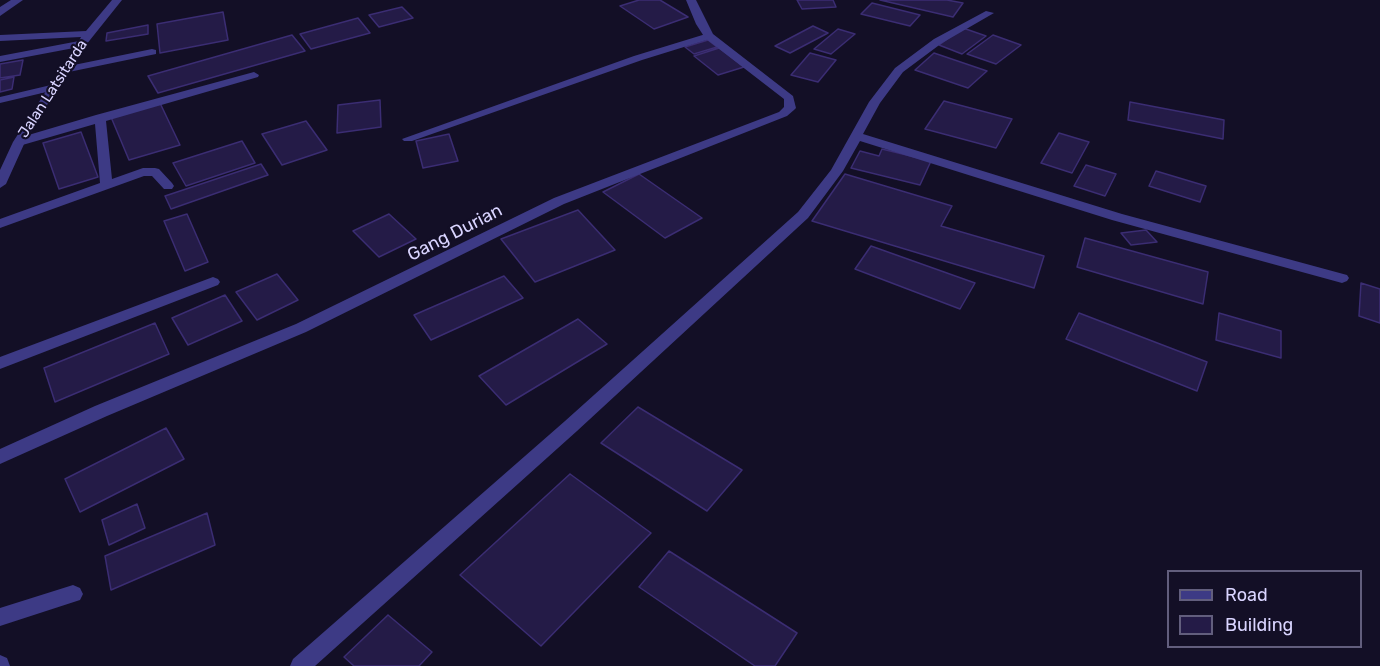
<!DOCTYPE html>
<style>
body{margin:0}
#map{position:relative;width:1380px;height:666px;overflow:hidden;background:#130f26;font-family:Rubik,sans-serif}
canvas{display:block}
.legend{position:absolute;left:1167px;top:570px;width:195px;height:78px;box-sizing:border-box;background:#130f26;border:2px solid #625e7d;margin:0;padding:8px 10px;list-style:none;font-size:18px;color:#d9d4ff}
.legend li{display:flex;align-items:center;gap:12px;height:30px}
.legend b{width:30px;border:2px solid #625e7d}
</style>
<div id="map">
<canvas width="1380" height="666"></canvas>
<ul class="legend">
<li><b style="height:8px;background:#3d3a85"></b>Road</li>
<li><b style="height:16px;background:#241b47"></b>Building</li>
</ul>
</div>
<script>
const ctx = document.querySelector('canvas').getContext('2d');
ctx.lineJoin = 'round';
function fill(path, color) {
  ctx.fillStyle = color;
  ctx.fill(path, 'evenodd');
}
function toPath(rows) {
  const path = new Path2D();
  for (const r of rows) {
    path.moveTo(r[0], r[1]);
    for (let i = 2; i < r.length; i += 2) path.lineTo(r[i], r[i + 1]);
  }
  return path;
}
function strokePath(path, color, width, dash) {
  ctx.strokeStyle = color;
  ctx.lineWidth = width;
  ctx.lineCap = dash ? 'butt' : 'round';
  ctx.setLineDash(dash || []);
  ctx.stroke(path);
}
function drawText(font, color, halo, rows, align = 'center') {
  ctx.font = font + ' Rubik,sans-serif';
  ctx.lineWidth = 4.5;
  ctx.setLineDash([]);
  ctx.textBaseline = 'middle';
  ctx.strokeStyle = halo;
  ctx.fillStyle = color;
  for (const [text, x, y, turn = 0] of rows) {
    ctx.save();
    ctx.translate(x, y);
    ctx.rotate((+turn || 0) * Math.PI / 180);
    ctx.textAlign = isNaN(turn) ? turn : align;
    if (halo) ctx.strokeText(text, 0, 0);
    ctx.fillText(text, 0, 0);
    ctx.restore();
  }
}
const building = toPath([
 [639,0,660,0,688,17,654,29,620,6,639,0],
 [797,0,833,0,836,7,802,9,797,0],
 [880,0,947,0,963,3,953,17,880,0],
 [872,3,920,15,910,26,861,14,872,3],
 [402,7,413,18,379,27,369,15,402,7],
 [223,12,228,40,160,53,157,24,223,12],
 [358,18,370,33,311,49,300,34,358,18],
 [148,25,148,34,106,41,107,33,148,25],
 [813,26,828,33,790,53,775,46,813,26],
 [963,28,986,36,962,54,939,45,963,28],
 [838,29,855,34,831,54,814,49,838,29],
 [292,35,305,51,158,93,148,76,292,35],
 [993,35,1021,45,996,64,967,54,993,35],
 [708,40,717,47,694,54,685,47,708,40],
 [719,48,744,67,718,75,694,56,719,48],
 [810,53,836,60,818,82,791,75,810,53],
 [934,53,987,71,968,88,915,70,934,53],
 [23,60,20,75,0,78,0,64,23,60],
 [14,77,12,89,0,92,0,80,14,77],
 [380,100,381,127,337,133,338,105,380,100],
 [944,101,1012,119,996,148,925,129,944,101],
 [1130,102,1224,120,1223,139,1128,120,1130,102],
 [160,103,180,145,129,160,111,117,160,103],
 [306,121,327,150,282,165,262,134,306,121],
 [81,132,98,177,59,189,43,143,81,132],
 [1059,133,1089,142,1072,173,1041,163,1059,133],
 [449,134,458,161,423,168,416,141,449,134],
 [242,141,255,163,186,186,173,163,242,141],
 [882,149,931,161,920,185,851,168,860,151,879,156,882,149],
 [261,164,268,175,171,209,165,196,261,164],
 [1086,165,1116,174,1105,196,1074,186,1086,165],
 [1156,171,1206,186,1200,202,1149,186,1156,171],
 [639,174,702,218,665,238,603,192,639,174],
 [845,174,952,206,941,226,1044,256,1034,288,812,221,845,174],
 [578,210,615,250,535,282,501,239,578,210],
 [187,214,208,262,185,271,164,221,187,214],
 [389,214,416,239,379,257,353,231,389,214],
 [1146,230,1157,242,1131,245,1121,233,1146,230],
 [1085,238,1208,272,1203,304,1077,267,1085,238],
 [871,246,975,283,960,309,855,269,871,246],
 [277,274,298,300,257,320,236,292,277,274],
 [504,276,523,298,431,340,414,315,504,276],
 [1361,283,1380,289,1380,323,1359,316,1361,283],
 [225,295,242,321,188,345,172,318,225,295],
 [1079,313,1207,362,1197,391,1066,339,1079,313],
 [1219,313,1281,331,1281,358,1216,340,1219,313],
 [578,319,607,344,506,405,479,376,578,319],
 [155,323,169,354,55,402,44,368,155,323],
 [638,407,742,470,707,511,601,443,638,407],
 [166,428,184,459,80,512,65,479,166,428],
 [570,474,651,533,541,646,460,575,570,474],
 [137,504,145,528,109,545,102,520,137,504],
 [207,513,215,545,111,590,105,556,207,513],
 [669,551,797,633,775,666,755,666,639,587,669,551],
 [388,615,432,652,419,666,354,666,344,657,388,615]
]);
fill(building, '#241b47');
strokePath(building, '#3b2d73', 1.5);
fill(toPath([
 [709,33,714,36,713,38,642,60,412,141,404,141,402,139,634,56,709,33],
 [152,49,156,50,156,54,64,73,59,70,64,67,152,49],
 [254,72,259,75,258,77,106,121,112,179,143,168,155,168,159,169,172,183,174,186,172,189,164,189,152,176,144,176,0,228,0,219,100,183,95,124,19,146,15,145,15,139,96,115,254,72],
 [51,85,56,88,55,90,0,103,0,97,51,85],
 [213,277,218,279,220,282,218,285,0,369,0,357,213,277],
 [73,585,80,588,83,594,80,600,0,626,0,608,73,585]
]), '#3d3a85');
fill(toPath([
 [11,0,23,0,0,16,0,7,11,0],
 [112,0,122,0,86,45,53,95,25,142,6,184,0,188,0,170,13,142,74,48,0,62,0,56,79,41,81,37,0,41,0,35,86,31,112,0],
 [686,0,696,0,713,34,793,96,796,108,794,110,787,116,564,204,306,332,107,416,0,464,0,449,95,406,296,324,554,198,779,112,784,107,784,99,705,38,696,24,686,0],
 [986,11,994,13,942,43,903,72,880,103,863,134,1122,214,1347,275,1349,278,1347,281,1342,283,1112,220,860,141,843,171,808,218,577,431,315,666,290,666,293,659,565,421,798,212,831,170,869,102,895,68,934,39,986,11],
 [0,655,7,658,10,666,0,666,0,655]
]), '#3d3a85');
drawText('15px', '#d9d4ff', '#130f26', [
 ["Jalan Latsitarda",53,89,-57]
]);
drawText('18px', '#d9d4ff', '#130f26', [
 ["Gang Durian",455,233,-27]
]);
</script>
